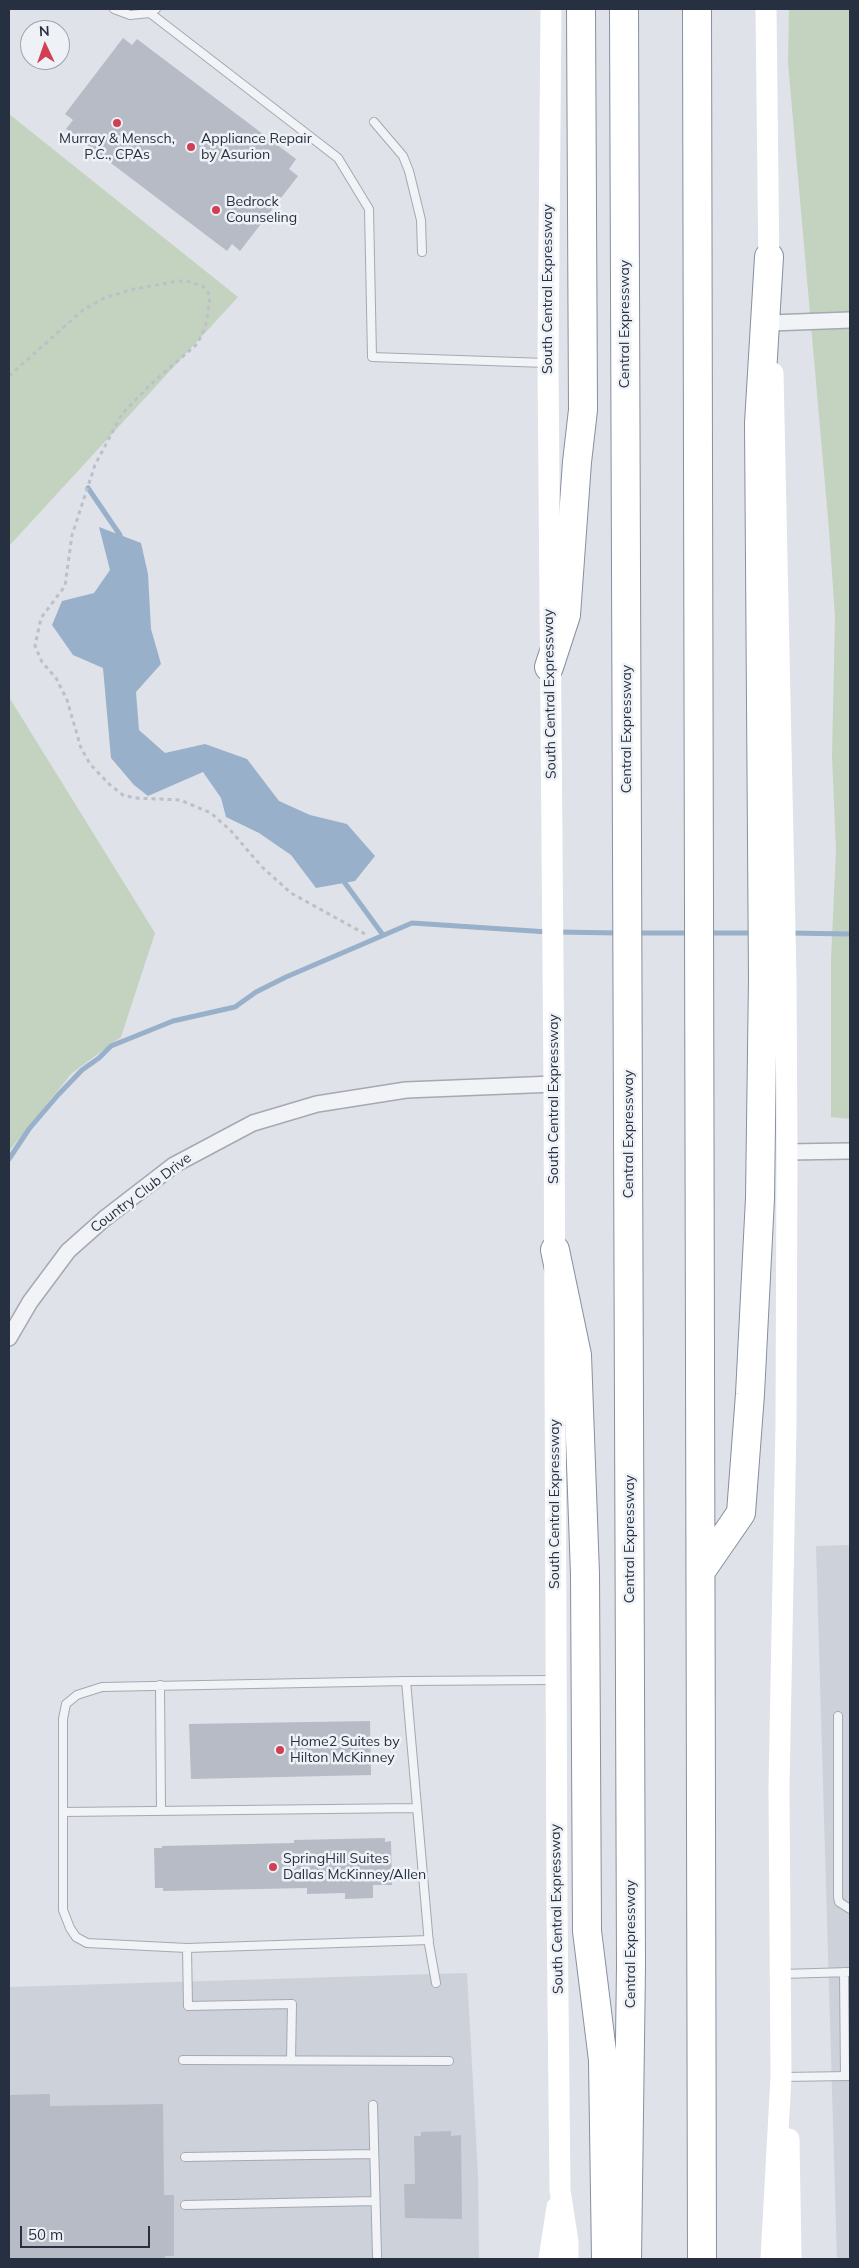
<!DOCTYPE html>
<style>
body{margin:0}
#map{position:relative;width:859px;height:2268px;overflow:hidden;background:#dfe2e8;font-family:Mulish,sans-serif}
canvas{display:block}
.frame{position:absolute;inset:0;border:10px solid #273040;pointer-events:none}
.north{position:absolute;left:20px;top:20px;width:50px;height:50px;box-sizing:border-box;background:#eef1f6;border:1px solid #9ea4ad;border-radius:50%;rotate:357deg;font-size:14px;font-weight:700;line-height:20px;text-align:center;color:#273040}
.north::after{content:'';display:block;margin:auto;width:18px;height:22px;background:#d23f55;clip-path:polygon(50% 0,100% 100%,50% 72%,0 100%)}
.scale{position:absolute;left:20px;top:2226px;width:130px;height:22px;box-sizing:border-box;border:2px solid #273040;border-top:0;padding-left:6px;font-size:15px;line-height:18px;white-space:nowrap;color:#273040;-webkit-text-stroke:4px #eef1f6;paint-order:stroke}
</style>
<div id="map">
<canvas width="859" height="2268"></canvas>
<div class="frame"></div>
<div class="north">N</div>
<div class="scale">50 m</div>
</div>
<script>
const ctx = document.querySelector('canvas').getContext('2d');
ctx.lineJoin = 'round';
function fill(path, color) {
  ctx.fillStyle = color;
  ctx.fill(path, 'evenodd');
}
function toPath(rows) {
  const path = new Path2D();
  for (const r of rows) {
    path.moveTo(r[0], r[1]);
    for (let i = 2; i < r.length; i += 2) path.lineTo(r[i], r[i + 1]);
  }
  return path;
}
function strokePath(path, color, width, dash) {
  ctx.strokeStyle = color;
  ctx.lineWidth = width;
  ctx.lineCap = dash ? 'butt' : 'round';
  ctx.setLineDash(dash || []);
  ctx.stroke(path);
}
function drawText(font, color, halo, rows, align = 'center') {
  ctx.font = font + ' Mulish,sans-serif';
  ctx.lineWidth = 5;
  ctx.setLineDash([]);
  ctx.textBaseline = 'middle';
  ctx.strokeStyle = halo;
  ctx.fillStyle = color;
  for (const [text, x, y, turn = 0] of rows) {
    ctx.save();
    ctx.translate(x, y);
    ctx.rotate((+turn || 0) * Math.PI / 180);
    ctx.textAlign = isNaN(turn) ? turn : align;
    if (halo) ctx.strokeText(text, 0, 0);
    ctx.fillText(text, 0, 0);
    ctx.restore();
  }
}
fill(toPath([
 [850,1545,850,2259,837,2259,816,1546],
 [467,1973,478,2175,479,2259,9,2259,9,1987]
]), '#cdd1da');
fill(toPath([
 [789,9,850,9,850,1119,831,1117,831,959,836,850,832,756,835,617,829,530,788,63],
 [9,114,238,297,9,546],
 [9,697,155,933,121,1037,72,1073,9,1151]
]), '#c4d3bf');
fill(toPath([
 [99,527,141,543,148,574,151,629,161,664,136,692,139,730,165,753,205,744,247,759,279,801,310,815,347,824,375,856,355,881,316,888,291,855,259,833,226,817,221,798,203,772,148,796,134,785,111,758,103,668,73,655,52,625,62,601,94,593,110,570]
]), '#98b0ca');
strokePath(toPath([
 [88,488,120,535,121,541],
 [342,879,383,935],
 [556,932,620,933],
 [636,933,690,933],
 [706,933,755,933],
 [789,933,850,934],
 [9,1159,29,1129,58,1095,82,1070,99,1058,111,1046,173,1021,235,1007,256,992,286,977,412,923,548,932]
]), '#98b0ca', 5);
fill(toPath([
 [123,38,132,45,137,39,296,159,289,169,298,176,240,251,232,244,227,251,66,129,73,120,65,114],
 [370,1721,371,1775,191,1779,189,1724],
 [385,1838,385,1842,391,1841,392,1885,373,1885,373,1898,345,1899,345,1893,307,1894,307,1888,163,1891,163,1888,155,1888,154,1848,162,1848,162,1846,294,1843,294,1840],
 [50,2094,50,2106,163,2104,164,2195,174,2195,174,2256,165,2256,165,2259,9,2259,9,2095],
 [451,2131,451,2136,461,2135,462,2219,405,2218,404,2184,415,2184,414,2136,421,2136,421,2132]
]), '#b6bbc5');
const lane = toPath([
 [114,9,130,15,150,13,156,9],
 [150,13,338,158,369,209,372,357,546,363],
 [374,122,403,156,409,171,421,220,422,252],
 [406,1681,554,1680],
 [160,1685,161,1811],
 [838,1716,838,1897,839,1902,850,1909],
 [63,1812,417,1808],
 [187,1948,429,1940],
 [844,1972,845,2076],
 [782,1974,850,1972],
 [183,2060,449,2061],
 [291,2060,292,2004,188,2006,187,1948,87,1943,76,1937,70,1928,63,1910,63,1719,66,1704,77,1695,102,1687,406,1681,429,1944,436,1983],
 [782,2077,850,2076],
 [373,2105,377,2256],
 [185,2157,374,2154],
 [185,2205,375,2201]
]);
const street = toPath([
 [771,323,850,320],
 [787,1152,850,1151],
 [9,1338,30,1302,68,1251,104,1219,174,1165,253,1123,317,1104,406,1090,554,1084]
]);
const highway = toPath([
 [624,9,631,1967,627,2259],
 [697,9,702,2259],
 [549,667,566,615,577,462,583,410,581,9],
 [555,1250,577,1355,585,1574,587,1931,603,2060,606,2259],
 [701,1571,741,1513,750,1394,760,1198,763,979,759,423,769,257]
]);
strokePath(lane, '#a4a9b2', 10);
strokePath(street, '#a4a9b2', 18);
strokePath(highway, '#86909f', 30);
strokePath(toPath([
 [9,376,83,310,104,298,134,289,178,281,192,282,206,288,210,297,208,313,205,328,197,344,151,384,122,414,95,465,72,535,65,586,41,618,35,646,42,662,56,678,67,700,81,748,90,764,109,784,123,795,135,798,180,800,211,813,231,831,262,867,291,893,365,934]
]), '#bcc0c7', 3, [4, 4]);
strokePath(lane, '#f1f3f7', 8);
strokePath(street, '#f1f3f7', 15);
strokePath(toPath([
 [551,9,548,363,554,1084,557,1908,560,2190,568,2242,568,2259],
 [766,9,769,272],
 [789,2139,791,2259],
 [549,2259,557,2207],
 [771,2259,781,2077,779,1787,786,1425,787,1152,786,978,773,373]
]), '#fff', 21);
strokePath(highway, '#fff', 28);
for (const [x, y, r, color] of [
 [117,123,5,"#d23f55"],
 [191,147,5,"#d23f55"],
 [216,210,5,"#d23f55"],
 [280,1750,5,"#d23f55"],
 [273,1867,5,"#d23f55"]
]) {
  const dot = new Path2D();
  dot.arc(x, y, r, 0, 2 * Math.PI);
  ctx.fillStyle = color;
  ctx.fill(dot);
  strokePath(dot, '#eef1f6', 2);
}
drawText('14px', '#273040', '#eef1f6', [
 ["Murray & Mensch,",117,139,"center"],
 ["P.C., CPAs",117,155,"center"],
 ["Appliance Repair",201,139],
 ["by Asurion",201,155],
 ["Bedrock",226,202],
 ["Counseling",226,218],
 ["Home2 Suites by",290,1742],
 ["Hilton McKinney",290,1758],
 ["SpringHill Suites",283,1859],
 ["Dallas McKinney/Allen",283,1875]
], 'left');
drawText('14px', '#273040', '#eef1f6', [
 ["South Central Expressway",548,289,-90],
 ["Central Expressway",625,324,-90],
 ["South Central Expressway",550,694,-91],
 ["Central Expressway",627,729,-90],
 ["South Central Expressway",554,1099,-90],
 ["Central Expressway",629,1134,-90],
 ["Country Club Drive",141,1193,-37],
 ["South Central Expressway",555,1504,-90],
 ["Central Expressway",630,1539,-90],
 ["South Central Expressway",557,1909,-91],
 ["Central Expressway",631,1944,-90]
]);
</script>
